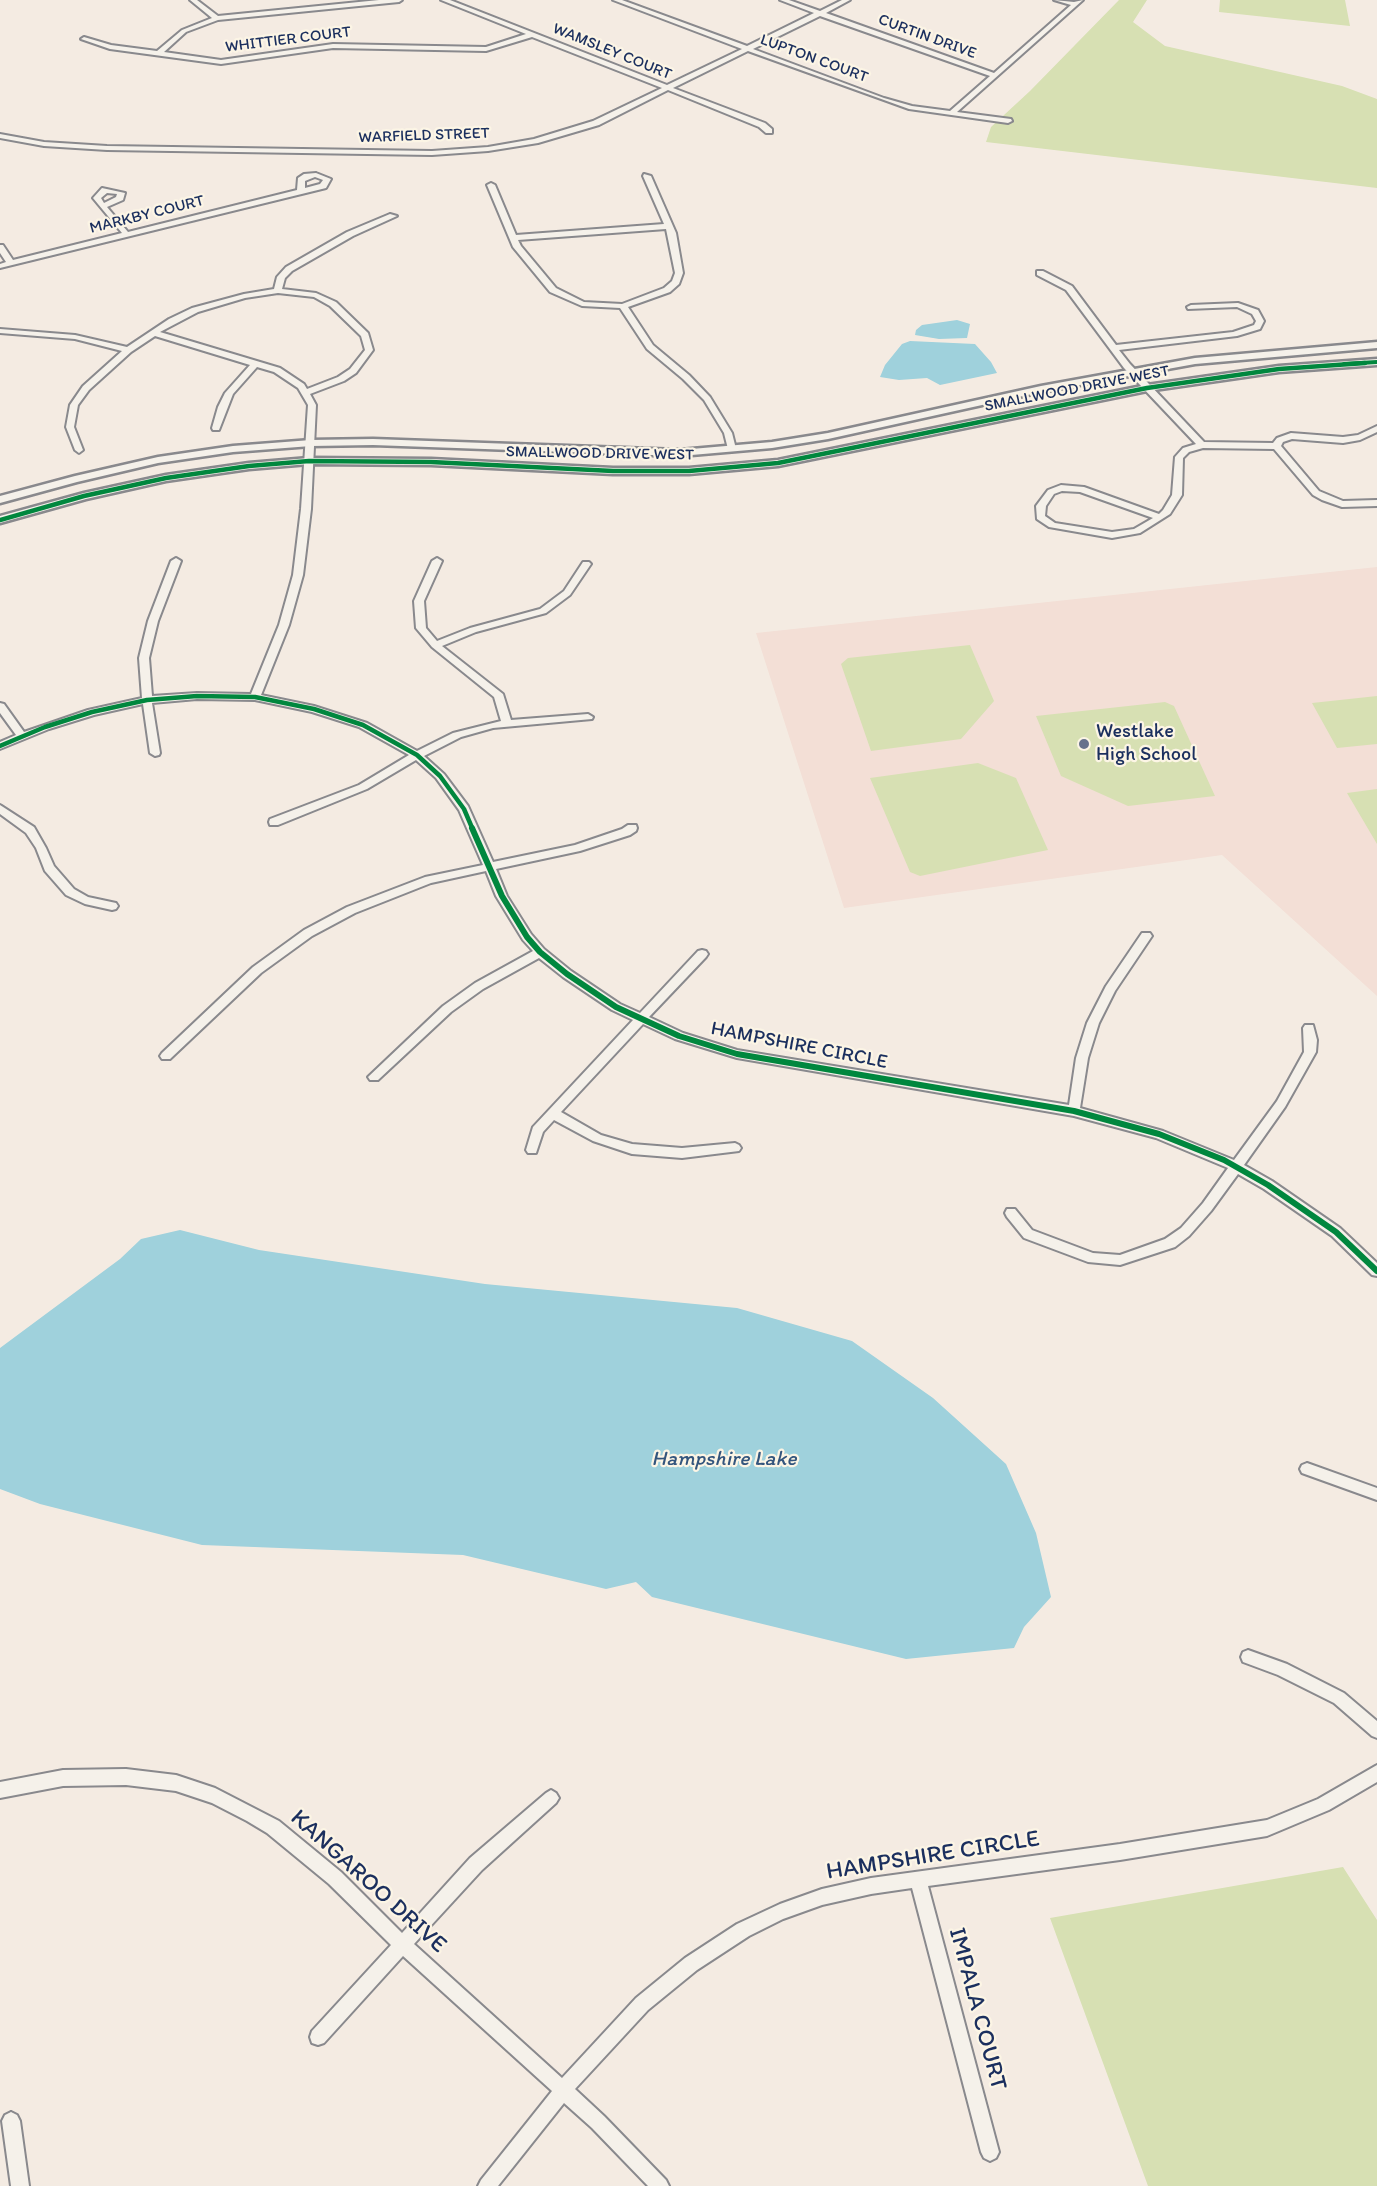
<!DOCTYPE html>
<style>
body{margin:0}
canvas{display:block;background:#f4ebe2}
</style>
<canvas width="1377" height="2186"></canvas>
<script>
const ctx = document.querySelector('canvas').getContext('2d');
ctx.lineJoin = 'round';
function fill(path, color) {
  ctx.fillStyle = color;
  ctx.fill(path, 'evenodd');
}
function toPath(rows) {
  const path = new Path2D();
  for (const r of rows) {
    path.moveTo(r[0], r[1]);
    for (let i = 2; i < r.length; i += 2) path.lineTo(r[i], r[i + 1]);
  }
  return path;
}
function strokePath(path, color, width, dash) {
  ctx.strokeStyle = color;
  ctx.lineWidth = width;
  ctx.lineCap = dash ? 'butt' : 'round';
  ctx.setLineDash(dash || []);
  ctx.stroke(path);
}
function drawText(font, color, halo, rows, align = 'center') {
  ctx.font = font + ' Itim,sans-serif';
  ctx.lineWidth = 4.5;
  ctx.setLineDash([]);
  ctx.textBaseline = 'middle';
  ctx.strokeStyle = halo;
  ctx.fillStyle = color;
  for (const [text, x, y, turn = 0] of rows) {
    ctx.save();
    ctx.translate(x, y);
    ctx.rotate((+turn || 0) * Math.PI / 180);
    ctx.textAlign = isNaN(turn) ? turn : align;
    if (halo) ctx.strokeText(text, 0, 0);
    ctx.fillText(text, 0, 0);
    ctx.restore();
  }
}
fill(toPath([
 [1377,567,1377,996,1222,855,844,908,756,633]
]), '#f3dfd6');
fill(toPath([
 [1119,0,1147,0,1133,22,1165,46,1342,86,1377,99,1377,188,986,142,991,127,1030,91],
 [1220,0,1345,0,1350,26,1219,12],
 [970,645,994,701,961,739,871,751,841,664,848,658],
 [1377,696,1377,744,1337,748,1312,703],
 [1165,702,1174,706,1215,796,1128,806,1061,776,1036,716],
 [978,763,1016,778,1048,850,920,876,910,872,870,778],
 [1377,789,1377,844,1347,793],
 [1343,1867,1377,1920,1377,2186,1148,2186,1050,1918]
]), '#d7e0b3');
fill(toPath([
 [957,320,970,324,967,338,939,339,915,335,916,330,922,325],
 [910,341,975,344,991,362,997,373,940,385,927,378,899,380,880,377,885,365,902,344],
 [180,1230,259,1250,485,1284,737,1308,852,1341,933,1398,1006,1464,1036,1533,1051,1597,1024,1627,1014,1648,906,1659,652,1597,636,1582,606,1589,463,1555,202,1545,40,1504,0,1489,0,1348,120,1259,141,1239]
]), '#9fd1dc');
const minor = toPath([
 [190,0,197,0,218,16,379,0,402,0,399,2,218,20,186,32,164,52,221,60,333,44,486,47,526,34,441,0,450,0,667,85,742,49,613,0,622,0,747,46,814,13,780,0,789,0,820,11,842,0,850,0,826,13,994,73,1071,5,1054,0,1074,2,1083,0,957,112,1011,119,1012,121,1008,123,909,109,748,51,673,88,765,123,772,129,772,133,766,133,759,127,668,90,599,125,538,143,488,151,432,155,107,150,44,146,0,138,0,134,44,142,107,146,432,151,488,147,534,139,593,121,662,88,532,37,486,51,333,48,221,64,110,49,81,39,84,37,111,45,157,51,182,30,212,18,190,0],
 [820,16,990,76,950,111,912,106,884,98,753,49,820,16],
 [316,173,331,179,326,188,0,268,0,264,6,262,0,253,0,245,3,245,13,260,122,233,93,198,102,188,125,193,123,200,107,207,128,232,297,190,298,178,304,174,316,173],
 [315,177,323,180,320,184,305,188,305,181,315,177],
 [107,193,117,194,116,197,104,203,101,198,107,193],
 [644,174,651,176,676,233,683,273,679,284,670,292,628,307,653,345,689,375,710,397,732,433,736,449,735,451,728,449,724,433,704,400,683,379,647,349,620,308,582,306,550,292,513,247,487,185,491,183,495,185,516,235,664,224,643,176,644,174],
 [666,229,675,273,672,281,664,288,622,304,584,302,556,288,521,246,518,240,666,229],
 [390,214,397,216,353,236,292,271,285,278,282,289,316,293,336,302,368,333,373,350,356,373,344,381,310,394,316,405,311,509,303,575,289,625,261,695,314,706,367,723,417,751,453,733,501,721,494,697,432,647,416,628,414,601,432,561,437,558,442,561,424,601,426,628,437,641,470,628,540,609,564,591,583,562,589,562,591,564,570,595,546,613,476,632,442,646,503,694,511,720,588,714,593,717,592,719,493,728,461,737,424,756,444,774,468,806,493,862,575,845,622,829,628,825,636,825,637,828,636,831,630,835,580,851,496,869,507,896,531,934,544,949,571,971,620,1004,640,1013,698,951,702,950,706,951,708,954,706,957,649,1017,683,1033,737,1050,1069,1105,1076,1058,1087,1023,1106,986,1142,933,1150,933,1152,936,1115,991,1099,1023,1088,1058,1080,1108,1163,1131,1234,1160,1277,1101,1304,1052,1303,1028,1305,1025,1313,1025,1317,1040,1316,1052,1285,1107,1244,1165,1272,1181,1340,1228,1377,1263,1377,1276,1372,1275,1332,1236,1264,1189,1238,1174,1211,1211,1189,1236,1175,1247,1120,1265,1088,1262,1024,1238,1007,1217,1005,1213,1007,1209,1015,1209,1032,1230,1093,1253,1120,1255,1165,1239,1181,1228,1203,1203,1228,1168,1156,1138,1074,1116,737,1058,675,1039,643,1024,561,1112,601,1135,632,1144,682,1148,735,1143,739,1145,741,1148,739,1151,682,1158,632,1154,593,1141,554,1120,543,1132,536,1153,528,1153,526,1150,533,1127,633,1020,612,1010,563,977,539,958,483,989,451,1012,378,1080,370,1080,368,1077,443,1006,475,983,533,951,523,940,496,896,486,871,431,883,355,913,312,936,261,973,170,1059,162,1059,160,1056,162,1053,253,967,304,930,347,907,425,877,483,865,459,810,436,778,416,760,367,789,278,825,270,825,269,822,270,819,359,785,409,755,359,727,312,712,255,700,197,699,152,703,160,753,159,755,155,756,150,753,143,704,94,715,49,729,0,749,0,742,16,735,0,713,0,703,4,704,24,732,88,710,142,698,139,658,148,621,171,561,176,558,181,561,158,621,149,658,152,696,197,693,251,694,279,625,293,575,301,509,308,405,298,388,274,372,257,367,233,394,219,430,213,430,212,428,218,407,225,393,250,365,155,336,131,352,89,390,78,405,74,427,83,450,79,453,75,450,66,427,70,405,83,386,122,351,75,339,0,333,0,329,75,335,127,347,169,319,192,308,244,294,274,289,277,277,286,267,347,232,390,214],
 [278,293,314,297,330,306,361,336,365,350,350,369,338,377,307,389,304,384,280,368,160,332,198,312,245,298,278,293],
 [1037,271,1043,271,1072,286,1116,345,1233,332,1254,325,1256,321,1252,314,1237,307,1188,309,1187,307,1191,305,1238,303,1258,310,1264,321,1260,329,1237,336,1119,350,1130,364,1204,442,1273,443,1277,438,1291,433,1343,437,1358,435,1377,426,1377,432,1360,440,1343,443,1292,439,1283,442,1281,446,1319,491,1343,501,1377,500,1377,506,1342,507,1322,500,1313,495,1274,449,1203,448,1189,452,1183,458,1182,495,1170,514,1140,533,1112,538,1049,527,1037,519,1036,506,1048,490,1061,485,1084,487,1159,514,1163,510,1172,495,1175,457,1183,448,1196,444,1124,368,1066,290,1037,275,1037,271],
 [1062,491,1080,492,1153,518,1134,529,1112,532,1055,523,1045,516,1046,506,1054,494,1062,491],
 [0,805,34,827,46,848,54,866,74,889,88,897,116,903,118,906,116,909,112,910,85,904,66,895,45,871,36,848,26,833,0,814,0,805],
 [1307,1463,1377,1488,1377,1500,1302,1473,1300,1469,1302,1465,1307,1463],
 [1248,1650,1287,1664,1344,1693,1377,1721,1377,1738,1372,1736,1334,1703,1278,1675,1243,1662,1241,1657,1243,1652,1248,1650],
 [1377,1765,1377,1782,1329,1810,1267,1836,1120,1860,928,1886,999,2152,996,2158,990,2161,984,2158,981,2152,912,1888,871,1894,822,1905,783,1919,749,1936,697,1970,648,2010,575,2089,604,2116,666,2180,669,2186,648,2186,592,2128,564,2103,498,2186,478,2186,481,2180,552,2091,403,1956,324,2043,318,2045,312,2043,310,2037,312,2031,391,1945,329,1884,267,1833,247,1821,212,1803,176,1791,126,1785,63,1786,0,1798,0,1782,63,1770,126,1769,176,1775,215,1788,279,1821,341,1872,402,1933,470,1858,546,1793,551,1790,556,1793,559,1798,556,1803,482,1870,414,1944,562,2078,636,1998,685,1958,737,1924,780,1904,822,1889,871,1878,1120,1844,1267,1820,1318,1799,1377,1765],
 [11,2112,17,2115,20,2121,29,2186,11,2186,2,2121,5,2115,11,2112]
]);
const tertiary = toPath([
 [1377,342,1377,348,1195,364,1041,392,828,439,772,448,680,456,373,445,311,446,233,452,158,463,77,482,0,503,0,496,75,476,158,457,233,446,311,440,373,439,680,450,772,442,828,433,1041,386,1195,358,1377,342],
 [1377,359,1377,365,1279,372,1147,391,778,466,689,474,613,474,431,465,309,464,249,469,166,481,86,499,0,523,0,516,84,493,166,475,249,463,309,458,431,459,613,468,689,468,778,460,1147,385,1279,366,1377,359]
]);
strokePath(minor, '#89898d', 4);
strokePath(tertiary, '#89898d', 5);
fill(minor, '#f5f1ea');
fill(tertiary, '#f5f1ea');
strokePath(toPath([
 [1344,364,1377,362]
]), '#00873e', 4);
strokePath(toPath([
 [0,520,84,496,166,478,249,466,309,461,431,462,613,471,689,471,778,463,1147,388,1279,369,1365,363],
 [0,746,45,727,92,712,147,700,197,696,255,697,314,709,363,725,417,755,440,776,464,809,473,830]
]), '#00873e', 4.5);
strokePath(toPath([
 [472,828,502,896,527,937,540,952,567,974,616,1007,679,1036,737,1054,1074,1111,1159,1134,1224,1160,1268,1185,1336,1232,1377,1271]
]), '#00873e', 6);
for (const [x, y, r, color] of [
 [1084,744,6,"#67718c"]
]) {
  const dot = new Path2D();
  dot.arc(x, y, r, 0, 2 * Math.PI);
  ctx.fillStyle = color;
  ctx.fill(dot);
  strokePath(dot, '#fcf5e5', 2);
}
drawText('16px', '#1b2f5e', '#fcf5e5', [
 ["CURTIN DRIVE",927,37,20],
 ["WHITTIER COURT",288,40,-7],
 ["WAMSLEY COURT",612,52,22],
 ["LUPTON COURT",814,59,20],
 ["WARFIELD STREET",424,136,-2],
 ["MARKBY COURT",147,215,-14],
 ["SMALLWOOD DRIVE WEST",1077,389,-11],
 ["SMALLWOOD DRIVE WEST",600,454,1]
]);
drawText('20px', '#1b2f5e', '#fcf5e5', [
 ["Westlake",1096,732],
 ["High School",1096,755]
], 'left');
drawText('20px', '#1b2f5e', '#fcf5e5', [
 ["HAMPSHIRE CIRCLE",799,1046,11]
]);
drawText('italic 21px', '#33557d', '#fcf5e5', [
 ["Hampshire Lake",724,1460]
]);
drawText('24px', '#1b2f5e', '#fcf5e5', [
 ["HAMPSHIRE CIRCLE",933,1856,-9],
 ["KANGAROO DRIVE",368,1882,42],
 ["IMPALA COURT",977,2009,75]
]);
</script>
